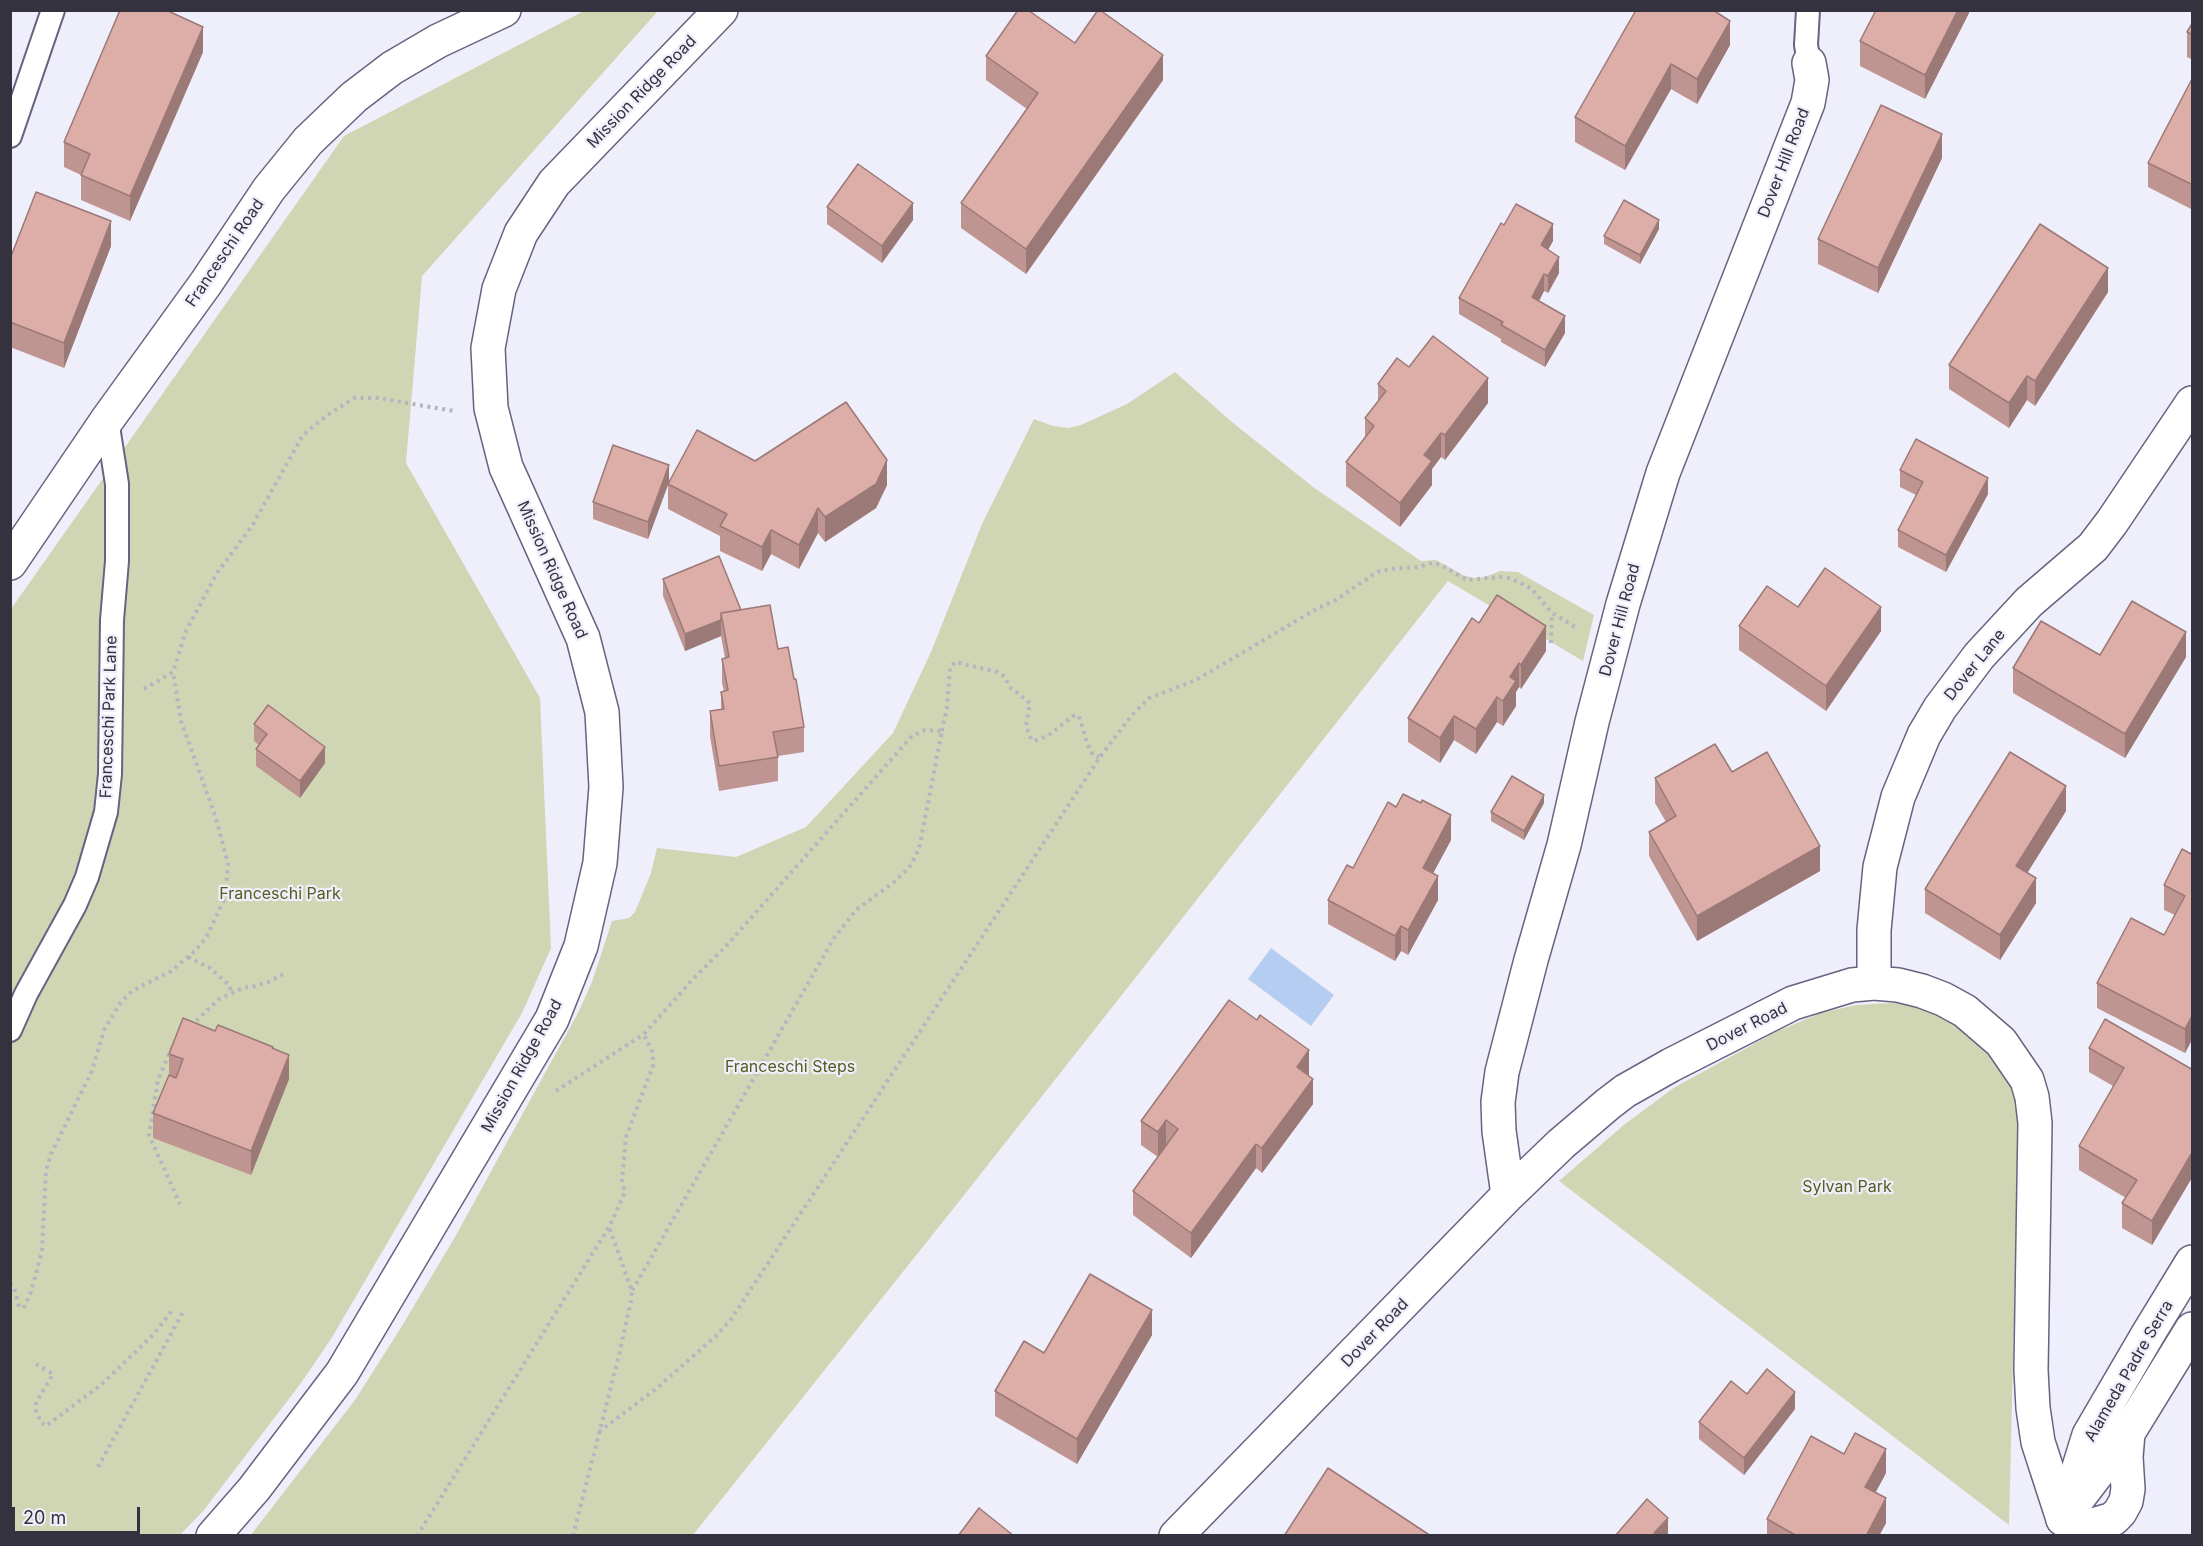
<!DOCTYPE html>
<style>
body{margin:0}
#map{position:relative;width:2203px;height:1546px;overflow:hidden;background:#efeefb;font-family:Inter,sans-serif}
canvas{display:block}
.frame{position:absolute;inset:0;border:12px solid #33323e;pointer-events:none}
.scale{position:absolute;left:12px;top:1507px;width:128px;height:27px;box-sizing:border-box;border:3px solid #33323e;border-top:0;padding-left:8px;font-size:18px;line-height:21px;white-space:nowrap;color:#33323e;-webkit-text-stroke:4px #efeefb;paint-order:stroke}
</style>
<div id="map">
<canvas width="2203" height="1546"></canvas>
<div class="frame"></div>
<div class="scale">20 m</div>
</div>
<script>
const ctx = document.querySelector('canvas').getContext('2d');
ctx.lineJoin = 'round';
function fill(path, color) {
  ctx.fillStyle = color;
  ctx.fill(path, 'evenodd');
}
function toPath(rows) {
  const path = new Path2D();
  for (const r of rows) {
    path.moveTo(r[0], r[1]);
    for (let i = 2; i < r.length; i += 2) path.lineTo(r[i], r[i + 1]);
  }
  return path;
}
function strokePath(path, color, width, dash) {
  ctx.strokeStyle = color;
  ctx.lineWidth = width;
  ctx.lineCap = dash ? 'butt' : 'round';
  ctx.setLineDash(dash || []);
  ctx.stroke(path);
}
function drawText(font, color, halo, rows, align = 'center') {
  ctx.font = font + ' Inter,sans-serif';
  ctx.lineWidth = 4.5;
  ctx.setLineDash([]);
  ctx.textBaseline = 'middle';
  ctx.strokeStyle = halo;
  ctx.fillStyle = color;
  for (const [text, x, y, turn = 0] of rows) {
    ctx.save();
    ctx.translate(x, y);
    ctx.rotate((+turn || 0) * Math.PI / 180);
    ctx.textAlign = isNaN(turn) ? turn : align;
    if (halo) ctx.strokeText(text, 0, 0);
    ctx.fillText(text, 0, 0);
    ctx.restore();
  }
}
fill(toPath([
 [584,11,658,11,422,276,406,463,540,698,551,948,522,1013,331,1339,301,1383,204,1510,180,1535,11,1536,11,609,344,136],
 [1175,372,1232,422,1313,487,1421,561,1436,560,1463,575,1473,578,1485,577,1500,571,1518,572,1594,615,1583,661,1448,581,961,1199,693,1535,250,1536,355,1400,402,1326,455,1237,579,1011,592,982,612,921,629,918,635,912,651,873,657,848,736,857,806,827,893,733,931,652,982,524,1034,419,1053,426,1068,428,1081,425,1127,404],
 [1891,1003,1910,1003,1960,1024,1990,1047,2010,1077,2019,1111,2009,1525,1559,1181,1625,1124,1675,1087,1778,1031,1821,1013,1856,1005]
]), '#d0d6b3');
fill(toPath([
 [1271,948,1334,995,1311,1026,1248,979]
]), '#b5cdf1');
const service = toPath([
 [1808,10,1806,45,1809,63],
 [10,136,53,10],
 [10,1030,26,994,75,905,87,877,106,812,110,774,112,620,117,561,117,484,107,420]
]);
const minor = toPath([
 [10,563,107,420,206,283,269,189,308,141,354,97,392,68,438,41,504,10],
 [1874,983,1874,930,1880,867,1898,797,1924,735,1940,708,1979,656,2029,602,2093,547,2112,522,2192,403],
 [1508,1195,1499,1131,1498,1102,1502,1072,1531,960,1564,845,1592,722,1623,604,1663,473,1808,103,1812,80,1809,63],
 [213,1536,254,1489,342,1373,552,1019,581,946,600,863,606,787,602,712,583,638,506,467,491,408,488,348,499,289,521,233,554,183,721,10],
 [1176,1536,1508,1195,1561,1144,1608,1104,1625,1091,1671,1065,1793,1003,1852,985,1874,983,1898,985,1922,991,1943,999,1965,1011,2001,1042,2027,1080,2032,1097,2035,1123,2031,1370,2033,1408,2038,1442,2063,1519]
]);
const tertiary = toPath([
 [2076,1501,2128,1433,2192,1329],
 [2063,1519,2089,1435,2148,1334,2192,1262],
 [2063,1519,2093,1525,2113,1519,2120,1512,2126,1501,2128,1489,2126,1457,2128,1433]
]);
strokePath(service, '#676380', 26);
strokePath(minor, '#676380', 36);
strokePath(tertiary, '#676380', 36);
strokePath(toPath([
 [1551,643,1552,613],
 [144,689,173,672,186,631,217,573,252,526,303,435,326,416,354,398,378,398,454,411],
 [942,731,947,707,950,668,955,662,997,672,1004,676,1011,688,1030,703,1026,726,1031,739,1034,741,1049,735,1073,716,1079,716,1087,743,1093,755,1099,757],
 [188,957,210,968,229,985,231,992],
 [191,1026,219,999,243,988,255,986,271,981,283,974],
 [172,1047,158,1080,149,1135,180,1204],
 [556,1091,644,1034,693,979,727,945,912,736,925,730,942,731,919,849,909,868,893,883,856,910,834,938,632,1291],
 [10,1283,14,1288,20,1310],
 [24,1308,31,1292,42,1251,46,1171,51,1154,91,1073,105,1028,121,1002,132,991,171,971,195,951,206,938,225,898,228,864,216,818,181,721,173,672],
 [36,1364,53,1374,36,1403,35,1409,41,1422,46,1426,101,1385,153,1335,174,1308],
 [599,1432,657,1388,717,1335,732,1318,1100,757,1132,715,1149,698,1196,680,1318,608,1336,600,1377,572,1390,569,1419,567,1432,563,1441,565,1467,580,1499,577,1510,578,1532,589,1552,613,1577,628],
 [98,1467,183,1312],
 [417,1536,609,1227,616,1212,625,1192,622,1181,626,1137,653,1066,653,1053,644,1035],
 [573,1536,619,1355,631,1301,632,1291,609,1227]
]), '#b5b4c1', 4, [3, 4.5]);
strokePath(service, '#fff', 22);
strokePath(minor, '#fff', 33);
strokePath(tertiary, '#fff', 33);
fill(toPath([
 [1636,10,1730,45,1697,104,1671,89,1625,170,1575,142,1575,117],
 [1969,10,1969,13,1925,99,1860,66,1860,41],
 [2193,22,2193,60,2187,57,2187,32],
 [1075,43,1163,80,1026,274,961,228,961,203,1027,109,986,80,986,56],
 [203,52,130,221,81,200,81,175,64,167,64,142],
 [2193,77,2193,210,2148,187,2148,163],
 [1942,158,1878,293,1818,264,1818,239],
 [827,207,913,220,882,263,827,224],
 [1504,225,1553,241,1548,250,1559,273,1548,293,1544,291,1539,301,1565,333,1545,367,1501,342,1501,339,1459,314,1459,298],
 [1659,229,1640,264,1604,244,1604,236],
 [111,246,64,368,10,347,10,259],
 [2108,292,2035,406,2027,400,2009,428,1949,389,1949,365],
 [1409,367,1488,403,1445,460,1441,457,1432,469,1432,485,1400,527,1346,486,1346,462,1365,438,1365,418,1378,401,1378,384],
 [755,461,887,485,876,508,825,542,818,533,799,569,771,554,762,571,720,551,720,536,668,509,668,484],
 [1900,470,1988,494,1946,572,1898,547,1898,530,1916,495,1900,487],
 [669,482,648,539,593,519,593,502],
 [663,579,741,610,778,649,794,679,804,727,804,752,778,756,778,781,719,791,710,736,710,711,721,709,721,692,724,691,722,683,722,659,725,658,721,636,685,651,663,596],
 [1798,607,1881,631,1826,711,1739,650,1739,626],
 [1479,623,1546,651,1521,689,1519,687,1516,692,1516,706,1503,726,1497,722,1476,754,1454,740,1440,763,1408,742,1408,718],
 [2100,655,2186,657,2125,758,2013,693,2013,668],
 [254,724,325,763,300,798,256,766,256,749,259,745,254,741],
 [1655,778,1820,871,1697,941,1649,856,1649,832,1666,822,1655,803],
 [1544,803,1524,840,1491,821,1491,812],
 [2066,811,2027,873,2036,903,2000,960,1925,913,1925,889],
 [1451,840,1433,873,1438,900,1408,955,1401,951,1395,961,1328,924,1328,900,1353,868],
 [2193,855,2193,1038,2185,1053,2097,1008,2097,983,2164,935,2175,915,2164,910,2164,885],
 [215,1031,273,1049,289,1079,251,1175,153,1138,153,1113,169,1075,169,1054],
 [2089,1048,2193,1070,2193,1176,2152,1245,2122,1228,2122,1203,2126,1198,2079,1170,2079,1146,2113,1086,2089,1072],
 [1309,1075,1308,1076,1313,1104,1262,1173,1256,1168,1191,1258,1133,1215,1133,1191,1158,1157,1141,1145,1141,1121],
 [1152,1335,1077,1464,995,1416,995,1391,1044,1353],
 [1747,1394,1795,1409,1744,1475,1699,1439,1699,1422],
 [1844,1454,1886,1473,1875,1493,1886,1523,1879,1536,1767,1536,1767,1519]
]), '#be9590');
fill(toPath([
 [1958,10,1969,10,1969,13,1925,99,1925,75],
 [1730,21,1730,45,1697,104,1697,79],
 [203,27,203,52,130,221,130,196],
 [1163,55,1163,80,1026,274,1026,249],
 [1671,64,1671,89,1625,170,1625,146],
 [1942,134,1942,158,1878,293,1878,268],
 [913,203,913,220,882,263,882,246],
 [1659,220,1659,229,1640,264,1640,255],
 [111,221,111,246,64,368,64,343],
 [1553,224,1553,241,1541,262,1541,245],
 [1559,257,1559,273,1548,293,1548,276],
 [2108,268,2108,292,2035,406,2035,381],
 [1544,274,1544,291,1532,314,1532,297],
 [1565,316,1565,333,1545,367,1545,350],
 [2027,376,2027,400,2009,428,2009,403],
 [1488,378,1488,403,1445,460,1445,435],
 [1441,433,1441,457,1432,469,1432,485,1400,527,1400,503,1424,455],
 [887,460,887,485,876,508,825,542,825,517],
 [669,465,669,482,648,539,648,522],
 [1988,478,1988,494,1946,572,1946,555],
 [818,508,818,533,799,569,799,545],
 [771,530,771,554,762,571,762,547],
 [1881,607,1881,631,1826,711,1826,686],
 [721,620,721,636,685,651,685,634],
 [1546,626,1546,651,1521,689,1521,665],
 [2186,632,2186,657,2125,758,2125,734],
 [1519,663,1519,687,1516,692,1516,706,1503,726,1503,701,1510,677],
 [1497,697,1497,722,1476,754,1476,729],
 [1454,716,1454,740,1440,763,1440,738],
 [325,747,325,763,300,798,300,781],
 [2066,786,2066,811,2016,891,2016,866],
 [1544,795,1544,803,1524,840,1524,831],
 [1451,815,1451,840,1423,892,1423,868],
 [1820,846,1820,871,1697,941,1697,916],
 [1438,876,1438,900,1408,955,1408,930],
 [2036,878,2036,903,2000,960,2000,935],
 [1401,926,1401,951,1395,961,1395,936],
 [2193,1014,2193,1038,2185,1053,2185,1029],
 [1309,1050,1309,1075,1297,1092,1297,1067],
 [289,1055,289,1079,251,1175,251,1151],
 [1313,1079,1313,1104,1262,1173,1262,1148],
 [1166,1120,1166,1145,1158,1157,1158,1132],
 [1256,1144,1256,1168,1191,1258,1191,1233],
 [2193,1151,2193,1176,2152,1245,2152,1221],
 [1152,1310,1152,1335,1077,1464,1077,1439],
 [1795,1392,1795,1409,1744,1475,1744,1458],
 [1886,1449,1886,1473,1865,1512,1865,1487],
 [1886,1498,1886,1523,1879,1536,1866,1536],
 [1668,1518,1668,1535,1654,1536,1654,1533]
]), '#9b7976');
const building = toPath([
 [120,10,166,10,203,27,130,196,81,175,90,154,64,142,120,10],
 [1018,10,1028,10,1075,43,1098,10,1100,10,1163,55,1026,249,961,203,1038,93,986,56,1018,10],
 [1636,10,1713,10,1730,21,1697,79,1671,64,1625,146,1575,117,1636,10],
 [1876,10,1958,10,1925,75,1860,41,1876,10],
 [2193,22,2193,35,2187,32,2193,22],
 [2193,77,2193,185,2148,163,2193,77],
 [1881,105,1942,134,1878,268,1818,239,1881,105],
 [858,164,913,203,882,246,827,207,858,164],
 [36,192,111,221,64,343,10,322,10,259,36,192],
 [1624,200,1659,220,1640,255,1604,236,1624,200],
 [1516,204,1553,224,1541,245,1559,257,1548,276,1544,274,1532,297,1565,316,1545,350,1501,325,1503,322,1459,298,1501,223,1504,225,1516,204],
 [2040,224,2108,268,2035,381,2027,376,2009,403,1949,365,2040,224],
 [1433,336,1488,378,1445,435,1441,433,1424,455,1432,461,1400,503,1346,462,1374,426,1365,418,1386,391,1378,384,1397,358,1409,367,1433,336],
 [846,402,887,460,876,484,825,517,818,508,799,545,771,530,762,547,720,526,727,514,668,484,697,430,755,461,846,402],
 [1916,439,1988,478,1946,555,1898,530,1923,482,1900,470,1916,439],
 [613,445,669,465,648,522,593,502,613,445],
 [719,556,741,610,721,613,721,620,685,634,663,579,719,556],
 [1825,568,1881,607,1826,686,1739,626,1767,586,1798,607,1825,568],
 [1497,595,1546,626,1521,665,1519,663,1510,677,1516,681,1503,701,1497,697,1476,729,1454,716,1440,738,1408,718,1472,618,1479,623,1497,595],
 [2132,601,2186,632,2125,734,2013,668,2041,621,2100,655,2132,601],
 [770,605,778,649,788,647,794,679,796,679,804,727,773,732,778,757,719,766,710,711,724,709,721,692,728,690,722,659,729,657,721,613,770,605],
 [268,705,325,747,300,781,256,749,267,734,254,724,268,705],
 [1715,744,1732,772,1767,752,1820,846,1697,916,1649,832,1676,816,1655,778,1715,744],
 [2010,752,2066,786,2016,866,2036,878,2000,935,1925,889,2010,752],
 [1512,776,1544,795,1524,831,1491,812,1512,776],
 [1403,794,1421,803,1422,800,1451,815,1423,868,1438,876,1408,930,1401,926,1395,936,1328,900,1347,865,1353,868,1388,802,1396,807,1403,794],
 [2182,849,2193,855,2193,1014,2185,1029,2097,983,2131,918,2164,935,2185,896,2164,885,2182,849],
 [1229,1000,1257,1020,1260,1015,1309,1050,1297,1067,1313,1079,1262,1148,1256,1144,1191,1233,1133,1191,1178,1129,1166,1120,1158,1132,1141,1121,1229,1000],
 [183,1018,215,1031,218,1025,273,1047,272,1048,289,1055,251,1151,153,1113,169,1075,176,1078,183,1059,169,1054,183,1018],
 [2105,1019,2193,1070,2193,1151,2152,1221,2122,1203,2137,1180,2079,1146,2124,1068,2089,1048,2105,1019],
 [1090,1274,1152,1310,1077,1439,995,1391,1024,1341,1044,1353,1090,1274],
 [1767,1369,1795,1392,1744,1458,1699,1422,1731,1381,1747,1394,1767,1369],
 [1855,1433,1886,1449,1865,1487,1886,1498,1866,1536,1797,1536,1767,1519,1811,1436,1844,1454,1855,1433],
 [1328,1468,1431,1536,1284,1536,1328,1468],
 [1647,1499,1668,1518,1654,1533,1657,1536,1615,1536,1647,1499],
 [979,1508,1014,1536,958,1536,979,1508]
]);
fill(building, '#ddada8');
strokePath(building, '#9b7976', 1.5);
drawText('16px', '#33323e', '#efeefb', [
 ["Mission Ridge Road",642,92,-46],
 ["Dover Hill Road",1784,163,-69],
 ["Franceschi Road",225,253,-56],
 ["Mission Ridge Road",552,570,66],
 ["Dover Hill Road",1620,620,-75],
 ["Dover Lane",1975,665,-51],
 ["Franceschi Park Lane",109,717,-88],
 ["Dover Road",1747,1027,-27],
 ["Mission Ridge Road",522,1066,-61],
 ["Dover Road",1375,1333,-46],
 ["Alameda Padre Serra",2129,1371,-60]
]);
drawText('16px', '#565d1c', '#efeefb', [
 ["Franceschi Park",280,894],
 ["Franceschi Steps",790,1067],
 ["Sylvan Park",1847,1187]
]);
</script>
